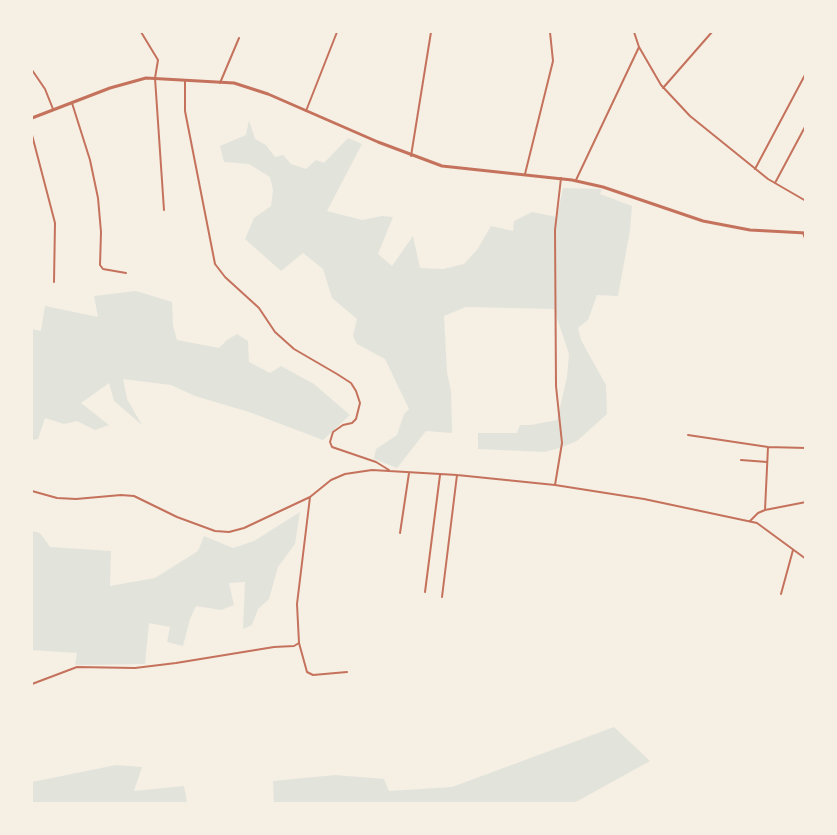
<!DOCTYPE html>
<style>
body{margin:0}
#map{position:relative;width:837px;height:835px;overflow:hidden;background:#f6efe4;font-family:Rubik,sans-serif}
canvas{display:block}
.frame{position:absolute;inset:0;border:33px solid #f6efe4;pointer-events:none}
</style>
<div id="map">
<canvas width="837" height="835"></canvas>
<div class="frame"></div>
</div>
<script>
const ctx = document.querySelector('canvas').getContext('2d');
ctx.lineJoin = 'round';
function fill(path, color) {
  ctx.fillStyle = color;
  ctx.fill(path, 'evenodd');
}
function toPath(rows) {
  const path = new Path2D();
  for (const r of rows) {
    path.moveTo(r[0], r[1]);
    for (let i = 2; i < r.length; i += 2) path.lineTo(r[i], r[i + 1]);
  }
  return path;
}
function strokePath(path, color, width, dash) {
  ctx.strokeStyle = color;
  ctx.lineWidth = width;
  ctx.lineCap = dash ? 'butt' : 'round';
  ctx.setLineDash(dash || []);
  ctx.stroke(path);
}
fill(toPath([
 [249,120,255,139,266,145,275,157,283,155,291,164,306,169,316,160,324,163,348,138,362,144,327,211,362,220,382,216,393,217,378,254,392,266,413,236,420,268,443,269,464,264,477,250,491,226,513,231,514,221,532,212,557,217,563,188,602,189,600,194,632,206,630,230,618,296,597,295,588,320,578,328,581,340,606,385,607,414,577,441,560,448,544,452,478,449,478,433,517,433,520,425,531,425,557,420,567,377,569,354,554,309,466,307,444,316,447,372,451,391,452,433,426,431,397,468,374,459,376,449,397,435,404,414,409,409,385,359,357,344,353,336,357,319,332,298,323,269,303,253,281,271,245,239,254,218,271,206,273,190,270,177,249,164,224,162,220,146,246,135],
 [136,291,172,302,173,326,177,340,219,348,227,340,237,334,248,341,249,362,270,373,281,366,314,384,350,415,323,440,249,412,195,396,171,385,123,379,127,399,142,425,114,401,109,383,81,403,109,425,95,430,77,421,64,424,45,418,38,439,32,440,32,329,41,331,45,306,98,317,94,296],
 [300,512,295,544,278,567,269,599,258,609,252,625,243,629,245,582,229,583,234,605,221,610,196,606,190,619,183,646,167,642,170,627,149,623,145,664,75,665,77,653,32,650,32,531,40,533,50,547,111,551,110,586,155,578,198,551,204,536,233,548,254,541],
 [614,727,650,761,574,803,274,803,273,781,335,775,384,779,389,791,452,787],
 [116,765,142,767,134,791,184,786,187,803,32,803,32,782]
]), '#e2e4dc');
strokePath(toPath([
 [141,32,158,60,155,78,164,210],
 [639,47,661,85,690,116,768,179,806,201],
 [32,70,45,89,53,109],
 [185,81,185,111,215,264,225,277,259,308,275,332,294,349,337,374,351,383,356,391,360,403,356,419,352,423,343,425,333,432,330,442,332,447,376,462,389,470],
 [220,83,239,38],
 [663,88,712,32],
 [72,103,90,160,98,198,101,232,100,265,103,269,126,273],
 [306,111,337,32],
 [32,135,55,223,54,282],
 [411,156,431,32],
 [755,169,806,73],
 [525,174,553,61,550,32],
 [576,180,639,47,634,32],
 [775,183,806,125],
 [803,233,806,241],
 [688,435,768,447],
 [741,460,767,462],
 [555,485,562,443,556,386,555,230,561,178],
 [32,491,57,498,76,499,121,495,134,496,177,517,215,531,229,532,244,528,310,497],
 [765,510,768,447,806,448],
 [750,521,758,513,765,510,806,502],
 [400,533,409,473],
 [425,592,440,475],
 [781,594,793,550],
 [442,597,457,475],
 [347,672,313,675,307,672,299,643,297,604,310,497,331,480,345,474,372,470,457,475,555,485,644,499,757,523,806,559],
 [32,684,77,667,135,668,176,663,274,647,294,646,299,643]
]), '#c5725c', 2);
strokePath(toPath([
 [32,118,110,88,146,78,234,83,268,94,378,142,442,166,572,180,603,187,703,221,750,230,806,233]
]), '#c5725c', 3);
</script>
